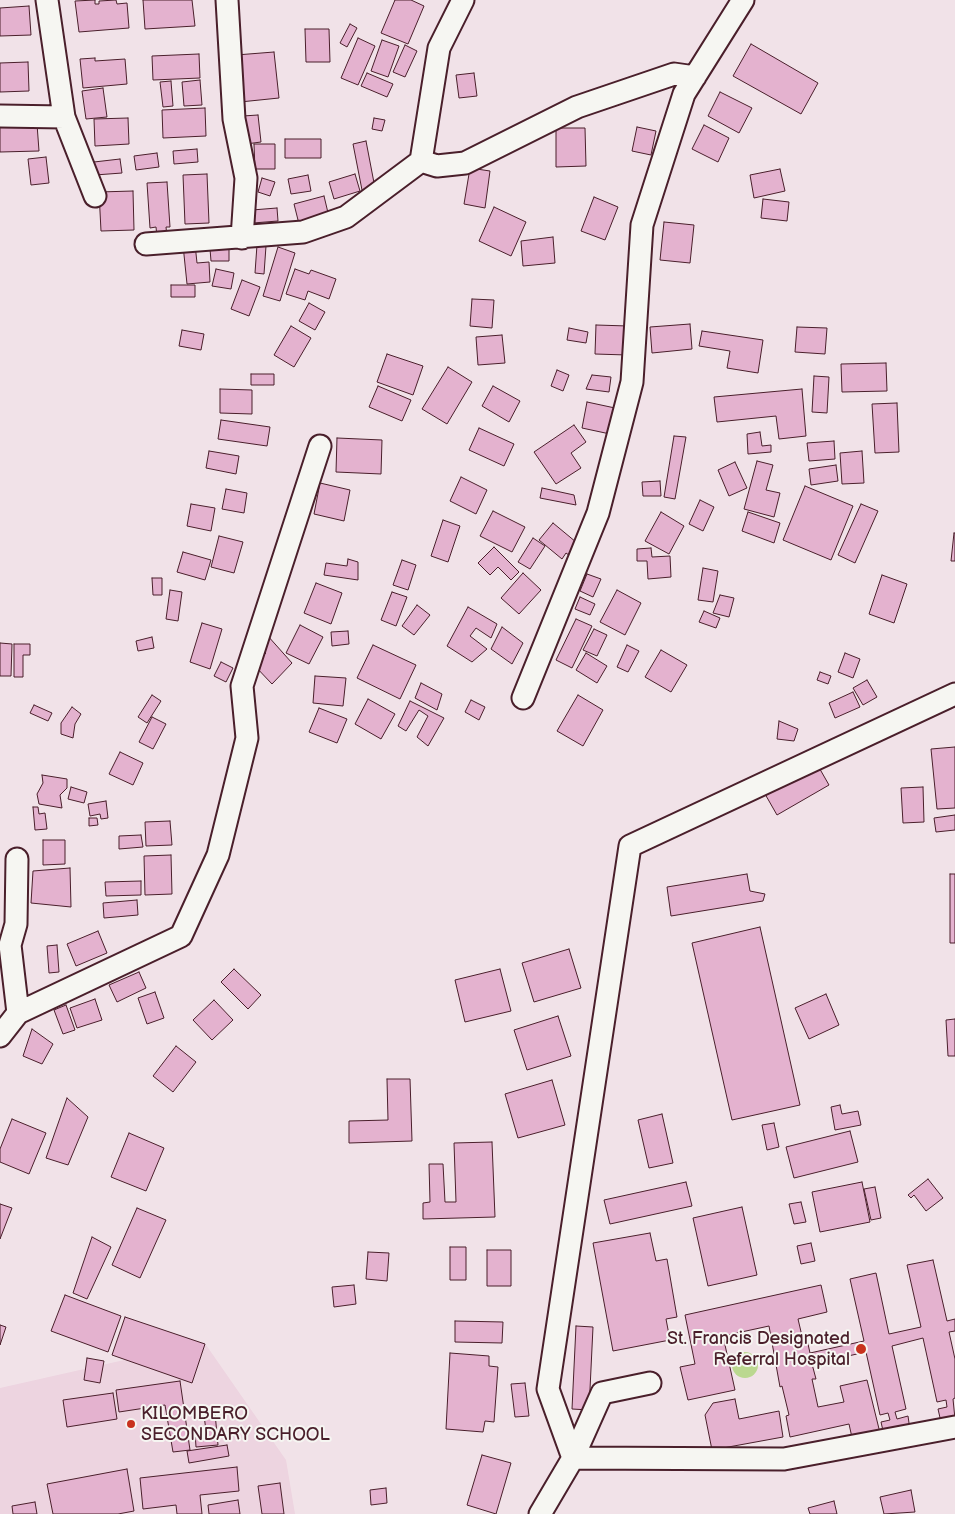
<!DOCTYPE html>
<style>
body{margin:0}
canvas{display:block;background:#f1e2e8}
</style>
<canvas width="955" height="1514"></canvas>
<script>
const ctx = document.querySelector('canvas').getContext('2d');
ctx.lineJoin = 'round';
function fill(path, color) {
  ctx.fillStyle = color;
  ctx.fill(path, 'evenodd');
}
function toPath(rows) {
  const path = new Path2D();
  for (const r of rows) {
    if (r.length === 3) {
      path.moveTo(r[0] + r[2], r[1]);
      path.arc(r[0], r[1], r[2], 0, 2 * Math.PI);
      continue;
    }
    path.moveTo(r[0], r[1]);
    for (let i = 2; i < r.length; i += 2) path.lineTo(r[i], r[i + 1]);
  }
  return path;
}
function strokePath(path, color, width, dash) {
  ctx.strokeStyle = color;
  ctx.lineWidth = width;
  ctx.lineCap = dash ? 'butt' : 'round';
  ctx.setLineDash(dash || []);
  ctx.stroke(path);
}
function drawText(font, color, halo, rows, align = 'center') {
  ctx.font = font + ' "Balsamiq Sans",sans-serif';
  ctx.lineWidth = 4;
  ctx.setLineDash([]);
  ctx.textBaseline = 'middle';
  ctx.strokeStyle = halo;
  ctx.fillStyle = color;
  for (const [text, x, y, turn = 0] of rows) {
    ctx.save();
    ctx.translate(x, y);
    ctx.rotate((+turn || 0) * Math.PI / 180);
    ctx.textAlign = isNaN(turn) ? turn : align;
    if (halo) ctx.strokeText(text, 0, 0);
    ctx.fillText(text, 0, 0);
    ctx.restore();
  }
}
fill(toPath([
 [204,1342,286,1460,295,1514,0,1514,0,1388]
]), '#edd4e0');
fill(toPath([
 [745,1365,13]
]), '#bbd890');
const building = toPath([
 [95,0,95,4,99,4,99,1,116,0,117,4,127,3,129,28,79,32,75,1,95,0],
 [143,0,192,0,195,26,145,29,143,0],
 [395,0,411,0,424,6,408,44,381,33,395,0],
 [29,6,31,35,0,36,0,8,29,6],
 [350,24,357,28,347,47,340,43,350,24],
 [305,29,329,29,330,62,306,62,305,29],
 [358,38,375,46,358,85,341,78,358,38],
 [382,40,399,46,388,77,371,71,382,40],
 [751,44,818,83,801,114,733,76,751,44],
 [405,45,417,51,405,77,393,72,405,45],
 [274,52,279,98,240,102,236,55,274,52],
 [199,54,200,78,153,80,152,56,199,54],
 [95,58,95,61,125,59,127,84,83,88,80,59,95,58],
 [28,62,29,91,0,92,0,63,28,62],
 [367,73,393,84,387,97,361,86,367,73],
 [474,73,477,96,459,98,456,75,474,73],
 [200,80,202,105,184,106,182,82,200,80],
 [171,81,173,106,163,107,160,82,171,81],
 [103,88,107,117,86,119,82,91,103,88],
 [720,92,752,108,739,133,708,116,720,92],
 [205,108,206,136,163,138,162,110,205,108],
 [258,115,261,142,246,144,243,116,258,115],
 [128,118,129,144,95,146,94,119,128,118],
 [374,118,385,120,382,131,372,129,374,118],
 [37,124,39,151,0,152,0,125,37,124],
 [704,125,729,138,718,162,692,149,704,125],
 [637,127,656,131,651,155,632,151,637,127],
 [556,128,585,128,586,166,556,167,556,128],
 [285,139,321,139,321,158,285,158,285,139],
 [366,141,375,188,362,190,353,144,366,141],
 [254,144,275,144,275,169,255,169,254,144],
 [197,149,198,162,174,164,173,151,197,149],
 [157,153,159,167,136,170,134,156,157,153],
 [46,157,49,183,31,185,28,159,46,157],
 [120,159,122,173,95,175,94,162,120,159],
 [470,168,490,171,485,208,464,204,470,168],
 [780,169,785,191,754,198,750,175,780,169],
 [207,174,209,223,185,224,183,175,207,174],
 [355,174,360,191,334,199,329,182,355,174],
 [308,175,311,191,291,194,288,179,308,175],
 [262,178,275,182,270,196,258,192,262,178],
 [167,182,170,227,166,227,167,237,157,237,156,227,150,228,147,183,167,182],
 [133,191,134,230,101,231,99,192,133,191],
 [324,196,329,217,299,224,294,204,324,196],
 [594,197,618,207,605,240,581,231,594,197],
 [763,199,789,202,787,221,761,218,763,199],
 [494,207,526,222,511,256,479,241,494,207],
 [277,208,278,221,253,223,252,210,277,208],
 [664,222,694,225,690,263,660,260,664,222],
 [553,237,555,263,523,266,521,241,553,237],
 [195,244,197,263,209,262,210,282,187,284,183,245,195,244],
 [257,245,266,246,264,274,255,273,257,245],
 [278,247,295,253,280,301,263,296,278,247],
 [229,248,229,261,211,261,210,249,229,248],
 [216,269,234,273,231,289,212,286,216,269],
 [295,269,309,274,311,270,336,279,329,299,308,291,305,300,286,294,295,269],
 [242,280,260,287,249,316,231,309,242,280],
 [171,285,195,285,195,297,171,297,171,285],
 [472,299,494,300,492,328,470,326,472,299],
 [309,303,325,312,315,330,299,321,309,303],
 [690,324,692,349,652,353,650,327,690,324],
 [596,325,628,326,627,355,595,354,596,325],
 [291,326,311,338,294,367,274,355,291,326],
 [797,327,827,328,825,354,795,352,797,327],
 [569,328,588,332,586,343,567,340,569,328],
 [182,330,204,334,201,350,179,346,182,330],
 [702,331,763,340,758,373,727,368,730,351,699,346,702,331],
 [502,335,505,363,478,365,476,337,502,335],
 [387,354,423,366,413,395,377,382,387,354],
 [886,363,887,391,842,392,841,364,886,363],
 [448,367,472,382,447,424,422,409,448,367],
 [557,370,569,375,563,391,551,386,557,370],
 [251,374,274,374,274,385,251,385,251,374],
 [592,375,611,377,609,392,586,389,592,375],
 [814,376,829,377,827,413,812,412,814,376],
 [378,386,411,400,402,421,369,407,378,386],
 [493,386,520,401,509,422,482,406,493,386],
 [220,389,252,390,252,414,220,413,220,389],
 [802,389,806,436,779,439,776,416,717,422,714,397,802,389],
 [587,402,615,408,610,434,582,428,587,402],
 [897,403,899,452,875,453,872,404,897,403],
 [221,420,270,427,267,446,218,439,221,420],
 [574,425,586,442,571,453,581,468,556,484,534,452,574,425],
 [479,428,514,444,504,466,469,450,479,428],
 [760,432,762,446,771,445,771,452,748,454,747,434,760,432],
 [674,436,686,437,675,499,664,497,674,436],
 [337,438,382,440,381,474,336,472,337,438],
 [834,441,835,459,809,461,807,443,834,441],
 [209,451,239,456,236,474,206,468,209,451],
 [862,451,864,483,842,484,840,453,862,451],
 [757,461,773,465,766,490,780,493,774,517,744,509,757,461],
 [735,462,747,488,729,496,718,470,735,462],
 [836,465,838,481,811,485,809,469,836,465],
 [461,477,487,490,476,514,450,501,461,477],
 [660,481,661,496,643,496,642,482,660,481],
 [320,483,350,490,344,521,314,514,320,483],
 [805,486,853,506,831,560,783,540,805,486],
 [542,488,574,495,576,505,540,498,542,488],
 [226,489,247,493,244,513,222,509,226,489],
 [700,500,714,507,703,531,689,524,700,500],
 [191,504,215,508,211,531,187,526,191,504],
 [861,504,878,511,855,563,838,555,861,504],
 [493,511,525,527,512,552,480,536,493,511],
 [661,512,684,526,669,554,645,541,661,512],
 [748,512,780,523,774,543,742,531,748,512],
 [443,520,460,526,448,562,431,556,443,520],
 [553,523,582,547,573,558,566,553,562,559,539,540,553,523],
 [954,533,955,533,955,561,951,561,954,533],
 [219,536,243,542,234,573,211,567,219,536],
 [533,538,545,546,530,569,518,562,533,538],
 [494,547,519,572,511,580,498,567,490,575,478,563,494,547],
 [651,548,652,557,670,556,671,577,648,579,647,561,637,561,637,549,651,548],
 [183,552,211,560,205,580,177,572,183,552],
 [348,559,358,562,358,580,324,575,326,563,347,566,348,559],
 [402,560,416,565,408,590,393,585,402,560],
 [703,568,718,571,713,602,698,600,703,568],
 [523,573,541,590,519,614,501,598,523,573],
 [587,574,601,579,593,597,580,591,587,574],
 [882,575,907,584,894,623,869,614,882,575],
 [152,578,162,578,162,595,153,595,152,578],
 [316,583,342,593,331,624,304,613,316,583],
 [170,590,182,592,178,621,166,619,170,590],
 [617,590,641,603,625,635,600,622,617,590],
 [392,592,407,597,396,626,381,620,392,592],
 [720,595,734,598,729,617,713,613,720,595],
 [580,597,595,604,590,615,575,609,580,597],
 [417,605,430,615,414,635,402,626,417,605],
 [468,607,497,624,491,638,476,628,470,636,487,649,472,662,447,646,468,607],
 [704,611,720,618,716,628,699,622,704,611],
 [576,619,592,626,572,668,556,660,576,619],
 [202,623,222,629,210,669,190,662,202,623],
 [300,625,323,637,309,664,286,653,300,625],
 [502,627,523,643,512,664,491,649,502,627],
 [594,629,607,635,597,656,583,650,594,629],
 [348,631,349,644,332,646,331,632,348,631],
 [267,635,292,663,272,684,254,665,266,653,257,644,267,635],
 [152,637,154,648,138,651,136,641,152,637],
 [0,643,12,644,11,676,0,676,0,643],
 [14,644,30,644,30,655,23,655,23,677,14,677,14,644],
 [373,645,416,665,400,699,357,678,373,645],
 [627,645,639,651,628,672,617,667,627,645],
 [661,650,687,665,671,692,645,677,661,650],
 [586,653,607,666,597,683,576,670,586,653],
 [845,653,860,659,853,678,838,672,845,653],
 [221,662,233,668,226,682,214,676,221,662],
 [820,672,831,676,828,684,817,680,820,672],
 [315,676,346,678,343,706,313,703,315,676],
 [867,680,877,697,863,705,853,688,867,680],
 [421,683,442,694,437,710,415,698,421,683],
 [853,692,860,707,835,718,829,703,853,692],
 [152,695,161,701,147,723,138,717,152,695],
 [578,695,603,710,583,746,557,731,578,695],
 [368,699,395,714,381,739,355,724,368,699],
 [471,700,485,707,479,720,465,712,471,700],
 [410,701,444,718,428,746,417,737,428,716,419,710,406,731,398,726,410,701],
 [34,705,52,713,48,721,30,713,34,705],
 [72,707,81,714,75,724,73,738,61,734,61,723,72,707],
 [319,708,347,719,337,743,309,732,319,708],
 [152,717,166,724,153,749,139,742,152,717],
 [779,721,798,729,794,741,777,739,779,721],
 [955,747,955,808,937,809,931,749,955,747],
 [120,752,143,763,133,785,109,774,120,752],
 [817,764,829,785,777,815,765,794,817,764],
 [42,775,67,779,67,788,60,795,62,808,39,804,37,794,43,783,42,775],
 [71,787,87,792,84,803,68,799,71,787],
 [923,787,924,822,903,823,901,788,923,787],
 [106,801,108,818,101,819,100,814,90,816,88,804,106,801],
 [33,807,38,807,39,814,45,813,47,829,35,830,33,807],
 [955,815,955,830,936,832,934,818,955,815],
 [89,818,97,818,98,825,89,826,89,818],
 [170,821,172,845,146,846,145,822,170,821],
 [141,835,143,847,119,849,119,836,141,835],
 [43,840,65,840,65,864,43,865,43,840],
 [171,855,172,894,145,895,144,856,171,855],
 [70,868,71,907,31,903,33,871,70,868],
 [747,874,750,891,765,894,763,901,671,916,667,887,747,874],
 [950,874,955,874,955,943,950,943,950,874],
 [141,881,141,895,106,896,105,882,141,881],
 [137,900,138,915,104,918,103,903,137,900],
 [760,927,800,1105,732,1120,692,943,760,927],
 [98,931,107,953,76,966,67,944,98,931],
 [57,945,59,972,49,973,47,946,57,945],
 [569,949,581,988,534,1002,522,963,569,949],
 [234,969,261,995,248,1009,221,982,234,969],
 [500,969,511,1011,465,1022,455,980,500,969],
 [139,972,146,988,117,1002,109,985,139,972],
 [155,992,164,1018,147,1024,138,998,155,992],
 [826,994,839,1025,809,1039,795,1008,826,994],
 [95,999,102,1020,77,1028,70,1008,95,999],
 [214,1000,233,1020,212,1040,193,1020,214,1000],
 [66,1005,75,1030,63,1034,54,1010,66,1005],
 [558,1016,571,1056,527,1070,514,1030,558,1016],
 [955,1019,955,1056,948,1056,946,1020,955,1019],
 [32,1029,53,1044,42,1064,23,1056,32,1029],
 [176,1046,196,1062,173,1092,153,1076,176,1046],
 [387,1079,410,1079,412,1141,349,1143,349,1121,388,1120,387,1079],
 [552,1080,565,1125,518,1138,505,1094,552,1080],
 [67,1098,88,1117,68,1165,46,1158,67,1098],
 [840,1105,842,1114,858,1111,861,1125,835,1130,831,1107,840,1105],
 [662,1114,673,1163,649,1168,638,1120,662,1114],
 [12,1119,46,1133,29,1174,0,1162,0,1149,12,1119],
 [774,1123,779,1147,767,1150,762,1125,774,1123],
 [850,1131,858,1162,794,1178,786,1147,850,1131],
 [129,1133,164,1148,146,1191,111,1177,129,1133],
 [492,1142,495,1217,423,1219,423,1203,430,1202,429,1164,443,1164,445,1202,456,1202,454,1143,492,1142],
 [928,1179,943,1198,926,1211,914,1195,911,1198,908,1195,928,1179],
 [686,1182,692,1206,610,1224,604,1200,686,1182],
 [862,1182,870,1222,820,1232,812,1192,862,1182],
 [875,1187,881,1218,871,1220,864,1189,875,1187],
 [801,1202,806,1222,794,1224,789,1204,801,1202],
 [0,1204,12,1208,0,1239,0,1204],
 [742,1207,757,1275,708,1286,693,1218,742,1207],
 [137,1208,166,1220,140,1278,112,1265,137,1208],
 [650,1233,656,1261,667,1259,677,1317,666,1319,670,1340,613,1351,593,1243,650,1233],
 [92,1237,111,1247,87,1299,73,1293,92,1237],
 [811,1243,815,1261,801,1264,797,1246,811,1243],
 [450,1247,466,1247,466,1280,450,1280,450,1247],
 [487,1250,511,1250,511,1286,487,1286,487,1250],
 [368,1252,389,1253,387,1281,366,1279,368,1252],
 [933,1260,947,1321,955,1319,955,1331,949,1332,955,1359,955,1398,953,1399,955,1419,941,1422,938,1409,947,1407,946,1400,937,1402,923,1338,892,1346,906,1409,895,1412,897,1419,908,1416,910,1430,884,1435,881,1422,890,1420,888,1413,880,1415,866,1352,812,1364,816,1379,812,1379,818,1407,844,1402,840,1386,867,1380,881,1437,853,1442,849,1424,790,1437,786,1416,789,1415,782,1386,780,1387,769,1326,723,1336,735,1390,688,1400,680,1367,695,1364,685,1315,821,1285,827,1312,798,1319,802,1336,806,1335,810,1353,864,1341,850,1279,876,1273,889,1334,921,1327,907,1265,933,1260],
 [354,1285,356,1304,334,1307,332,1287,354,1285],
 [65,1295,121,1316,108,1352,51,1331,65,1295],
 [125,1317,205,1344,192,1383,112,1355,125,1317],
 [455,1321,503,1322,502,1343,455,1342,455,1321],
 [0,1325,6,1327,0,1345,0,1325],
 [576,1326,593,1327,589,1410,572,1409,576,1326],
 [450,1353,489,1356,489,1366,498,1367,494,1422,485,1421,483,1432,446,1429,450,1353],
 [87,1358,104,1361,100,1383,84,1380,87,1358],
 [180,1381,190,1450,173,1452,165,1405,119,1412,116,1390,180,1381],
 [525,1383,529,1416,515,1417,511,1384,525,1383],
 [113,1393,117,1419,67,1427,63,1400,113,1393],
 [735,1399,739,1419,779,1411,783,1437,712,1450,705,1415,713,1403,735,1399],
 [215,1413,218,1445,196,1447,195,1432,206,1431,204,1415,215,1413],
 [227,1445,229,1456,189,1463,187,1451,227,1445],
 [482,1455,511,1463,496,1514,467,1505,482,1455],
 [237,1467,239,1491,200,1495,202,1514,177,1514,176,1505,143,1509,140,1478,237,1467],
 [127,1469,134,1511,118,1514,53,1514,47,1484,127,1469],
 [280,1483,284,1514,262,1514,258,1486,280,1483],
 [386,1488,387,1503,371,1505,370,1490,386,1488],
 [911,1490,915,1512,884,1514,880,1497,911,1490],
 [238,1500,240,1514,209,1514,208,1505,238,1500],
 [834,1501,837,1514,810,1514,808,1508,834,1501],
 [35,1502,37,1514,13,1514,12,1506,35,1502]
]);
fill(building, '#e4b2cf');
strokePath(building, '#4a1f2b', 1);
const street = toPath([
 [47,0,64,117,95,196],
 [227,0,234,119,246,178,242,238],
 [0,116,64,117],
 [421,161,437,166,465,163,577,107,674,74,695,77],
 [146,244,303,232,346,217,421,161,439,48,463,0],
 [955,694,630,846,548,1389,573,1458,784,1459,955,1427],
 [523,698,598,513,632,382,642,225,684,94,743,0],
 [17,859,16,924,10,945,18,1013],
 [0,1036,18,1013,181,936,218,855,247,738,242,686,320,446],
 [540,1514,573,1458,602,1393,650,1383]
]);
strokePath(street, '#4a1f2b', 25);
strokePath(street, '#f6f6f2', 21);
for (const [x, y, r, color] of [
 [861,1349,6,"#c8321e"],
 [131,1424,5,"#c8321e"]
]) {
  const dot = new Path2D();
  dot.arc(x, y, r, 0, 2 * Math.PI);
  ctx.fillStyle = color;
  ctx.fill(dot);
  strokePath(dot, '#f6f6f2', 2);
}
drawText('18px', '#4a1f2b', '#f6f6f2', [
 ["St. Francis Designated",850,1339],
 ["Referral Hospital",850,1360],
 ["KILOMBERO",141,1414,"left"],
 ["SECONDARY SCHOOL",141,1435,"left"]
], 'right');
</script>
